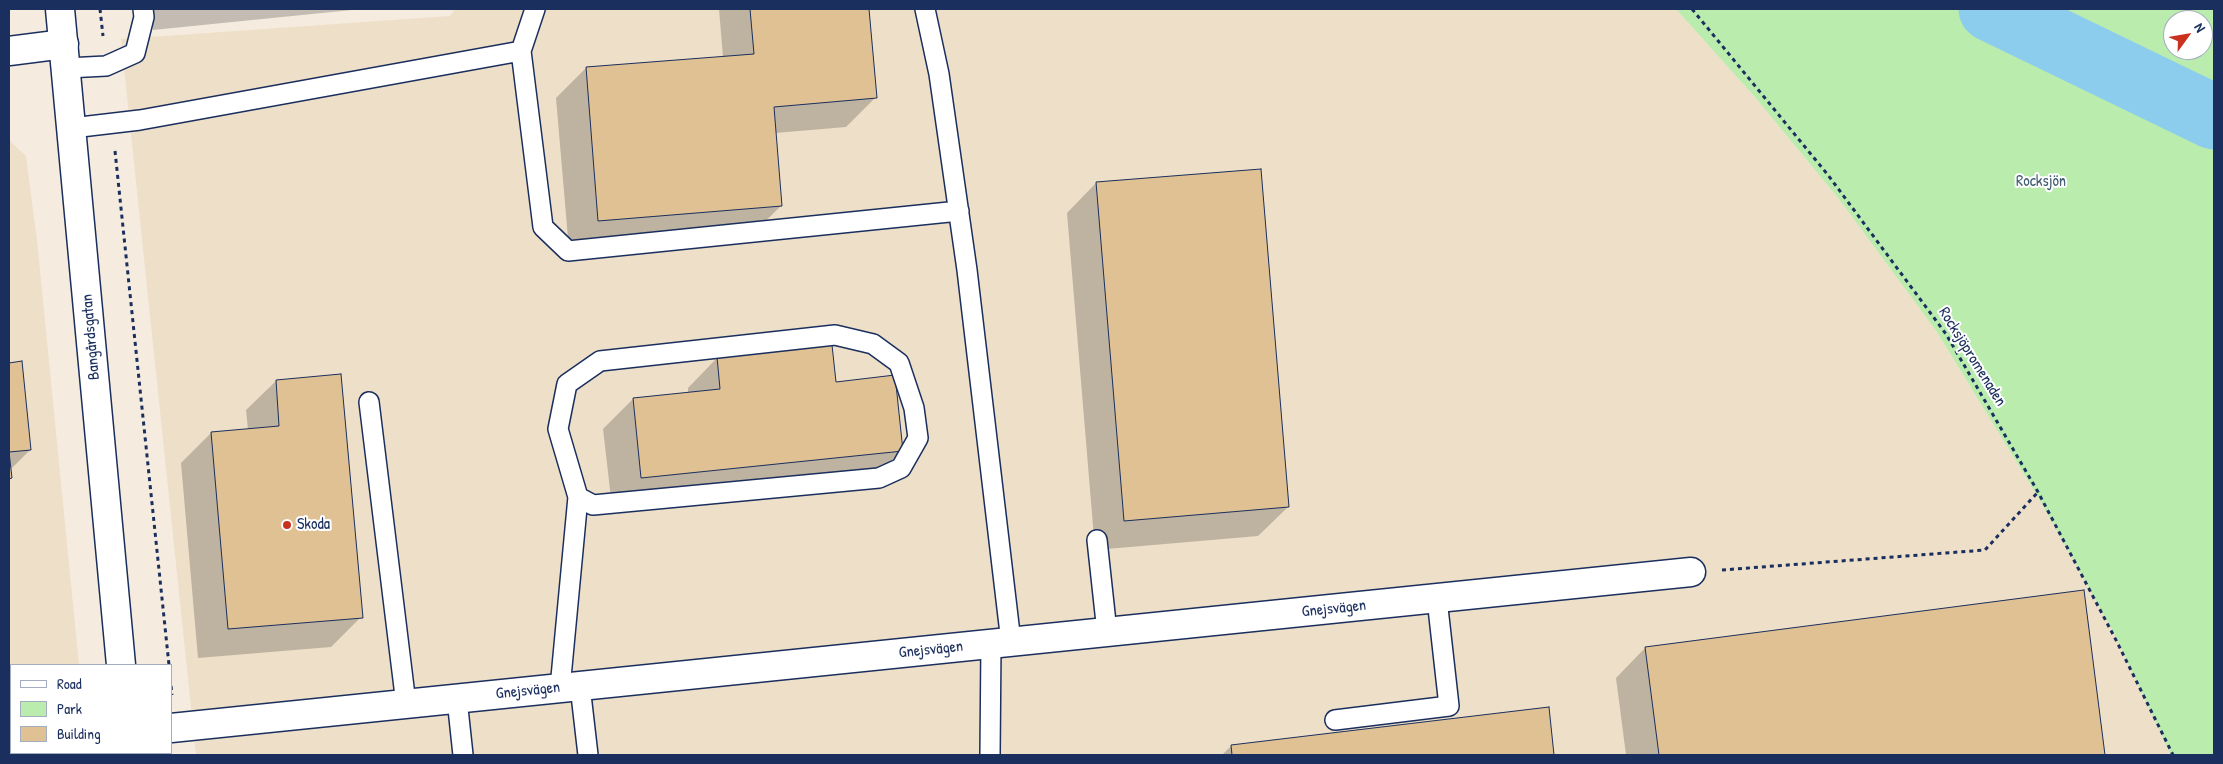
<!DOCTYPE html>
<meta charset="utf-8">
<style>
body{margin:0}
#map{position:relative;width:2223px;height:764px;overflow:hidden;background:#f5ecdf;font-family:"Patrick Hand",sans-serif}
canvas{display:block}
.frame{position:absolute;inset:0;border:10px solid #1b2f5e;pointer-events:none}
.legend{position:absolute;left:10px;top:664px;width:162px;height:90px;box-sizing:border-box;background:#fff;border:1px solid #a4acbf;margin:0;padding:6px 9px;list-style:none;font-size:15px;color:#1b2f5e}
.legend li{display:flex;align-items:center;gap:10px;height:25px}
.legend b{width:25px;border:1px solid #a4acbf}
.north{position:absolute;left:2163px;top:10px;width:50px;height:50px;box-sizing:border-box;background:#fff;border:1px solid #a4acbf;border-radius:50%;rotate:58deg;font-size:14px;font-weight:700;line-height:20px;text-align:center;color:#1b2f5e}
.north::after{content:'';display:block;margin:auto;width:18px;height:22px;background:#c8321e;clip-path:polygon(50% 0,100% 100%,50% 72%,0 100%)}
</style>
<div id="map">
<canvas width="2223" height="764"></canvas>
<div class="frame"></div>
<ul class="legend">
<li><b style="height:6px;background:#fff"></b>Road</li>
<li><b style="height:14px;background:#b9ecad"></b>Park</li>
<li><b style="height:14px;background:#dfc193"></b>Building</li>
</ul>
<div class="north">N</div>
</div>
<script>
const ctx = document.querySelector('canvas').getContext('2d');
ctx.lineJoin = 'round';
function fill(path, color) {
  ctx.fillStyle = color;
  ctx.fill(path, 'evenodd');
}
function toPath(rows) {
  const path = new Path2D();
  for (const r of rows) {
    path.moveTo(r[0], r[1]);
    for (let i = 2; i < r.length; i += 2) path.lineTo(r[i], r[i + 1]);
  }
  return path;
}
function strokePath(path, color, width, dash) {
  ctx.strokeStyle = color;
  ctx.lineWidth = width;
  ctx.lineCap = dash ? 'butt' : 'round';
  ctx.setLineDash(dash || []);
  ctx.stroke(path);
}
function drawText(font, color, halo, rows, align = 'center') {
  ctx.font = font + ' "Patrick Hand",sans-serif';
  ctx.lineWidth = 4;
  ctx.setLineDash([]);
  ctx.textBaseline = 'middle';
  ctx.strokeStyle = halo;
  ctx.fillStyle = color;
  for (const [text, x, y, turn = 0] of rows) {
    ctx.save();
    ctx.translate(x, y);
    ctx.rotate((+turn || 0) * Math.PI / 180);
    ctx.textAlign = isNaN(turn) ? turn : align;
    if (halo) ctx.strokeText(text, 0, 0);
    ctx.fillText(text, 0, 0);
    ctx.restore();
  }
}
fill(toPath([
 [455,9,1676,9,1754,96,1839,199,1937,332,2041,502,2114,633,2171,755,196,755,121,39,450,16],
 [9,140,26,156,37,240,79,665,11,665,11,753,88,753,88,755,9,755]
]), '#eedfc8');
fill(toPath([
 [1676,9,2214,9,2214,755,2171,755,2114,633,2041,502,1937,332,1839,199,1754,96],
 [2173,20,2203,20,2203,50,2173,50]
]), '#b9ecad');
fill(toPath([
 [151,9,362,9,153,30],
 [719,9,868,9,875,98,846,127,775,133,781,206,751,235,569,250,556,98,586,68,723,57],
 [1096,183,1288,507,1258,536,1095,550,1067,213],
 [717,358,834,383,902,450,872,480,612,507,603,429,633,399,688,393,688,388],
 [21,362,30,450,10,470,9,479,9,364],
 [276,381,361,617,331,647,198,658,181,463,211,433,248,430,246,410],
 [2082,592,2104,755,1626,755,1616,678,1645,648],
 [1548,709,1553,755,1222,755,1231,746]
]), '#0003');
strokePath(toPath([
 [1991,9,2214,117]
]), '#8ccded', 65);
const building = toPath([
 [750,9,869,9,877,98,774,107,782,206,598,221,586,67,754,54,750,9],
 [1261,169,1289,507,1124,521,1096,182,1261,169],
 [832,345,836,382,895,375,903,451,641,478,633,398,720,389,717,357,832,345],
 [22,361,31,450,9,452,12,478,9,479,9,363,22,361],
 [341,374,363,618,228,629,211,432,279,426,276,380,341,374],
 [2084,590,2105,755,1659,755,1645,647,2084,590],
 [1549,707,1554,755,1232,755,1231,745,1549,707]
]);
fill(building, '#dfc193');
strokePath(building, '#1b2f5e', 1);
const service = toPath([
 [925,9,939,74,967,270,1011,642],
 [521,51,543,227,568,251,959,211],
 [67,68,106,66,135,53,144,17,143,9],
 [72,128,140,120,521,51,535,9],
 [369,402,406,704],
 [1097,540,1107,632],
 [580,686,588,755],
 [560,688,578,497,593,505,879,478,901,468,918,438,914,408,899,363,873,344,835,335,600,361,567,384,558,429,578,497],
 [457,699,463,755],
 [1335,720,1449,706,1437,599],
 [990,755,991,644]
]);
const minor = toPath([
 [9,51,64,44],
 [171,728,1691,572]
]);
const secondary = toPath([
 [60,9,121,665],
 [129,753,130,755]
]);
strokePath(service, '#1b2f5e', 22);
strokePath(minor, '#1b2f5e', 31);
strokePath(secondary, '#1b2f5e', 31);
strokePath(toPath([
 [100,9,103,36],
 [1692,9,1828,175,1946,334,2038,492,2117,642,2173,755],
 [115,151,169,665],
 [1722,570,1985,550,2038,492],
 [171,686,172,695]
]), '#1b2f5e', 3, [4, 4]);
strokePath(service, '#fff', 19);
strokePath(minor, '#fff', 28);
strokePath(secondary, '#fff', 28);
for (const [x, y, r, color] of [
 [287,525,5,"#c8321e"]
]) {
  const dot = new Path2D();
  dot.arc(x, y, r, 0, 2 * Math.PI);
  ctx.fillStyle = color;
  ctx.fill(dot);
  strokePath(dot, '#fff', 2);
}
drawText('16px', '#425e72', '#fff', [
 ["Rocksjön",2041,182]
]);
drawText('16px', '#1b2f5e', '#fff', [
 ["Bangårdsgatan",91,337,-95],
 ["Rocksjöpromenaden",1972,357,58],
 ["Gnejsvägen",1334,609,-6],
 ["Gnejsvägen",931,650,-6],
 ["Gnejsvägen",528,691,-6]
]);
drawText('16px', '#1b2f5e', '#fff', [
 ["Skoda",297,525]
], 'left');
</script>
